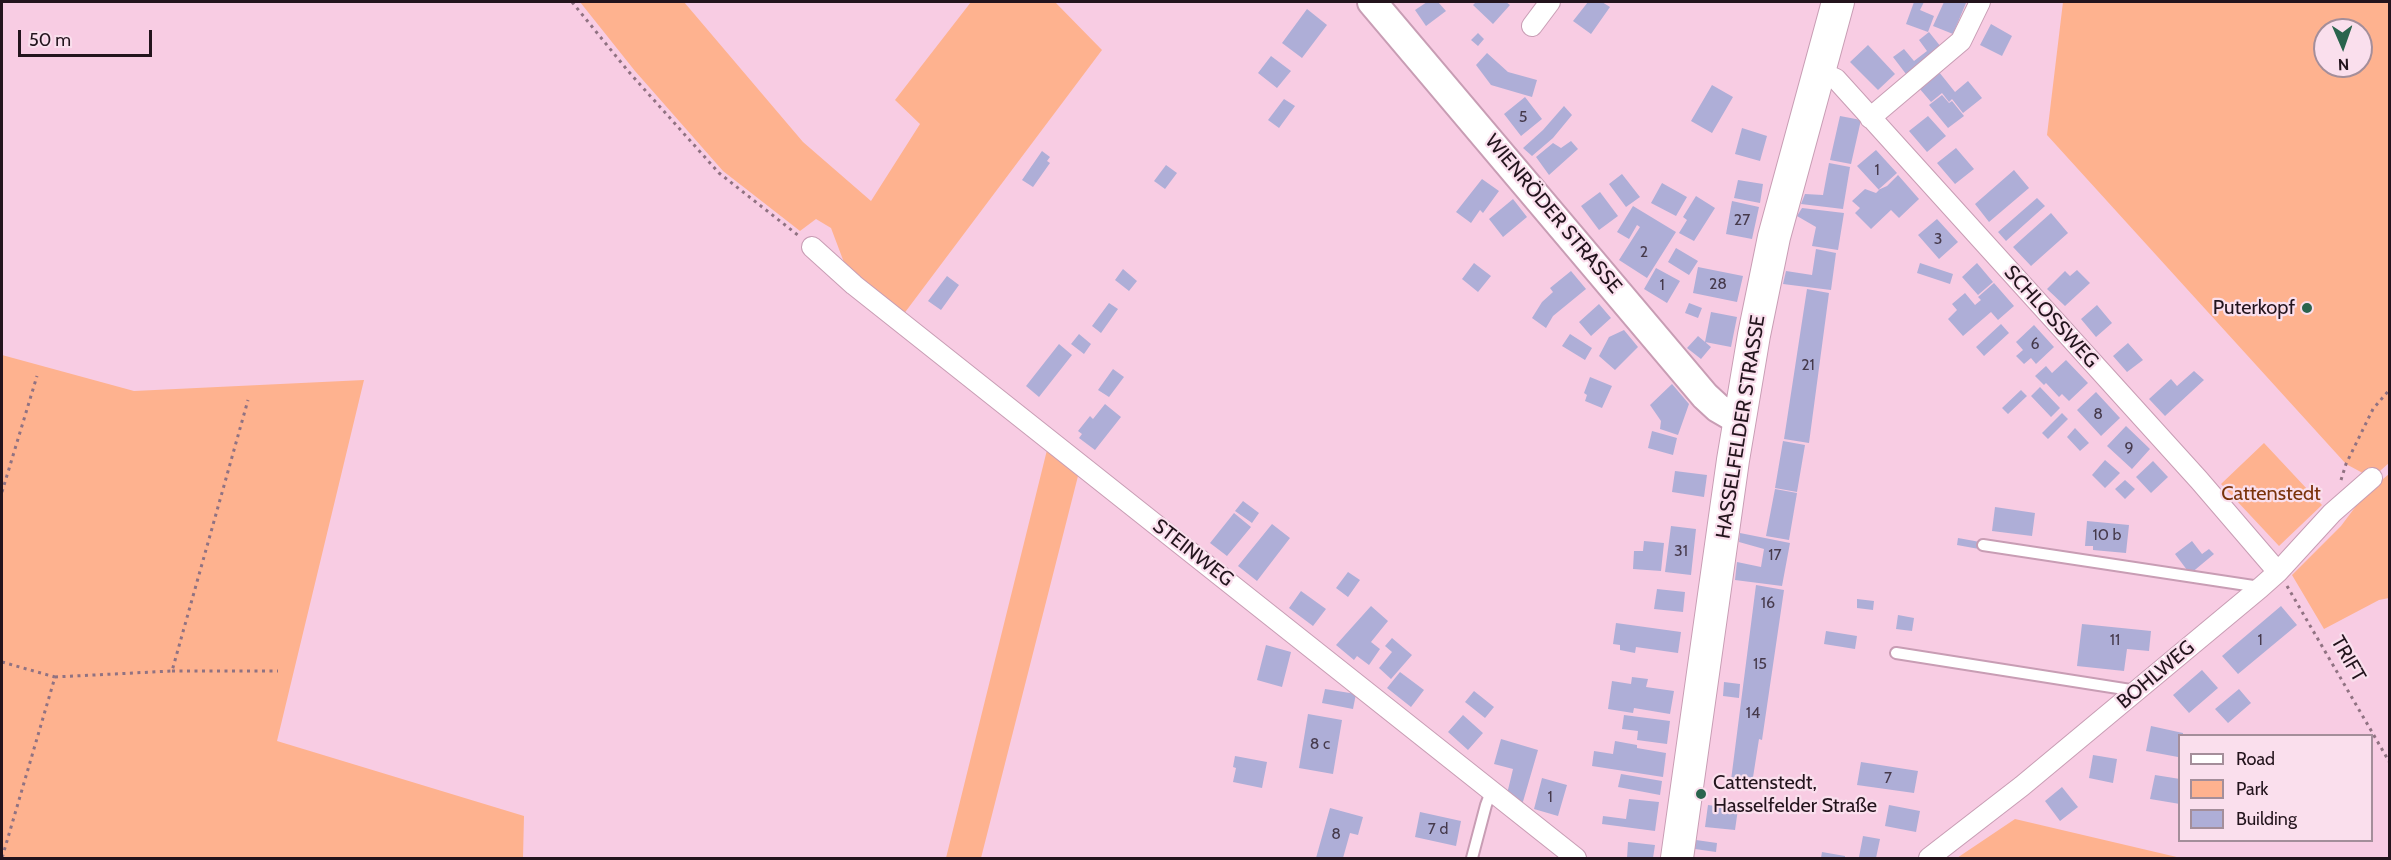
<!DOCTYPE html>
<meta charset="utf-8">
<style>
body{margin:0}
#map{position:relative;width:2391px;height:860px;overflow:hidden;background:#f8cce3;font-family:Cabin,sans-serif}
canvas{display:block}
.frame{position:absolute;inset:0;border:3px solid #23141d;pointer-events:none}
.legend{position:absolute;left:2178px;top:734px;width:195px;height:108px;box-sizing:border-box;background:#fadfed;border:2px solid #a48e9a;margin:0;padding:8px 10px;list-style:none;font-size:18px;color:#23141d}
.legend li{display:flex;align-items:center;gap:12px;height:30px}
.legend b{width:30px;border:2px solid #a48e9a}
.north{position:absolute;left:2313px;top:18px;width:60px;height:60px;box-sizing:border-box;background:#fadfed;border:2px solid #a48e9a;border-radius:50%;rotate:178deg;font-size:16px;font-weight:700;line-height:24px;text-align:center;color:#23141d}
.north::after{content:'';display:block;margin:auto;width:21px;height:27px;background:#2a644d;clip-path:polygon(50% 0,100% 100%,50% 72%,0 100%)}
.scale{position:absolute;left:18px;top:30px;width:134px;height:27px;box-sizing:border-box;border:3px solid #23141d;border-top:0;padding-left:8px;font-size:18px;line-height:21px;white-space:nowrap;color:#23141d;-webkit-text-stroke:4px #fadfed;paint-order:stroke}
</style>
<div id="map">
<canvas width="2391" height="860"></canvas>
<div class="frame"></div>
<ul class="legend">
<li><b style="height:8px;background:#fff"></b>Road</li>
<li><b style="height:16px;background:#feb28f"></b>Park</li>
<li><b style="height:16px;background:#aeaed7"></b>Building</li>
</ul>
<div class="north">N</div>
<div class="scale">50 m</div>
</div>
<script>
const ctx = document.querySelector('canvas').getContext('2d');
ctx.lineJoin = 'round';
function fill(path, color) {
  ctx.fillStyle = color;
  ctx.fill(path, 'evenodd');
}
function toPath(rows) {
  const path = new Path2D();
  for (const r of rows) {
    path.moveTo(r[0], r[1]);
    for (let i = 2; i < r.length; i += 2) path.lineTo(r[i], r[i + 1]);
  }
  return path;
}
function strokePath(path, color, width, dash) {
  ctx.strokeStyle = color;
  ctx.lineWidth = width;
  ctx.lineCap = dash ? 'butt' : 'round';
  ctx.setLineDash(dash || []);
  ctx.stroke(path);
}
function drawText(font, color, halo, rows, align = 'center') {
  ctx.font = font + ' Cabin,sans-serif';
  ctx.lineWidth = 4.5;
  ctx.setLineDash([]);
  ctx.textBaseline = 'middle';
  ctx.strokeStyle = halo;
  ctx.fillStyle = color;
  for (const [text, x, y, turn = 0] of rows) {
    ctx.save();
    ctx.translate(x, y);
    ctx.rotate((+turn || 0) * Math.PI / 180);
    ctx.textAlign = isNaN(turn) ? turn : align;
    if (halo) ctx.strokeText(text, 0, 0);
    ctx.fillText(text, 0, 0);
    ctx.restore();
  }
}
fill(toPath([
 [580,2,684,2,803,142,871,201,920,124,895,100,971,2,1055,2,1102,50,903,315,848,273,831,228,816,219,800,231,723,171,635,71],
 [2063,2,2389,2,2389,463,2372,478,2346,464,2047,135],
 [2325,30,2361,30,2361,66,2325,66],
 [2,355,134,391,364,380,277,741,524,816,523,858,2,858],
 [2264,443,2322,505,2279,546,2221,484],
 [1047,450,1078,476,981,858,946,858],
 [2389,474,2389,598,2379,600,2324,629,2292,575,2341,526,2365,494],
 [2015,819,2181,858,1957,858]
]), '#feb28f');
fill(toPath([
 [1427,2,1438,2,1446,11,1426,26,1415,10],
 [1476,2,1506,2,1510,5,1493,24,1473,5],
 [1588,2,1602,2,1610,7,1591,34,1573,21],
 [1914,2,1924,2,1920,10,1934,16,1928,32,1906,24],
 [1944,2,1966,3,1953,34,1933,26],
 [1307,9,1327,25,1302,58,1282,43],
 [1991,24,2012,36,2002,56,1980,45],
 [1929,32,1941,47,1906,74,1893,57,1904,49,1914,61,1927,51,1919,40],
 [1478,33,1484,39,1478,46,1471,40],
 [1868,45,1895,74,1878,90,1850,62],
 [1487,53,1508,72,1537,80,1532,97,1491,85,1476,65],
 [1271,56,1291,71,1277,88,1258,73],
 [1939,72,1955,92,1968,81,1982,98,1963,113,1952,99,1949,102,1942,93,1931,102,1919,88],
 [1712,85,1733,97,1712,133,1691,121],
 [1942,95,1949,103,1952,101,1964,116,1948,128,1929,105],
 [1525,97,1542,119,1521,136,1504,114],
 [1284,99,1295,106,1279,128,1268,120],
 [1564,106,1572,115,1553,138,1532,156,1523,148,1543,130],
 [1840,116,1861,120,1851,164,1830,160],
 [1928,116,1946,136,1927,152,1909,131],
 [1742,128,1767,136,1760,161,1735,154],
 [1571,141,1578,149,1549,175,1536,157,1553,143,1561,148],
 [1956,148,1974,169,1955,184,1937,163],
 [1876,150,1897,173,1878,190,1887,186,1898,175,1919,199,1899,218,1891,210,1871,229,1855,213,1860,208,1852,201,1865,189,1876,193,1879,190,1857,166],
 [1042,151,1050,157,1047,161,1050,163,1033,187,1022,180],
 [1829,163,1850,167,1843,209,1801,204,1805,194,1823,195],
 [1166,165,1177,173,1165,189,1154,181],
 [2014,170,2029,188,1989,222,1975,204],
 [1622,174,1640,197,1626,207,1609,184],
 [1482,179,1499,191,1483,213,1480,210,1471,223,1456,212],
 [1738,180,1763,184,1760,203,1734,198],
 [1662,183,1687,197,1676,216,1651,203],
 [1600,192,1618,216,1599,230,1581,206],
 [1696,196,1715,208,1694,241,1679,233,1687,220,1683,217],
 [2037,198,2045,206,2006,241,1998,232],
 [1513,199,1527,217,1503,237,1489,219],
 [1732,201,1759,207,1752,239,1726,234],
 [1633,206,1676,232,1647,278,1619,260,1640,227,1637,225,1629,239,1617,232],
 [1802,208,1844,213,1838,250,1812,246,1816,227,1797,216],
 [2051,213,2068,233,2031,266,2013,247],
 [1937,219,1958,242,1939,259,1918,235],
 [1676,248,1698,261,1689,275,1668,262],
 [1816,249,1836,253,1831,290,1783,284,1786,271,1812,275],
 [1474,263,1491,276,1478,292,1462,279],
 [1920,263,1953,274,1950,284,1917,273],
 [1977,263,1993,282,1978,295,1962,277],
 [1698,267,1743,276,1737,302,1693,293],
 [1656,268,1680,281,1667,303,1644,289],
 [1123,269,1137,281,1129,291,1115,280],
 [2077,270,2090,283,2065,306,2047,289,2065,271,2070,276],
 [1571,271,1586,289,1553,316,1546,328,1532,318,1542,302,1553,292,1550,288],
 [947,276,959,285,941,310,928,301],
 [1994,283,2014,306,1998,320,1991,312,1963,336,1948,319,1957,310,1952,304,1965,293,1975,305,1981,300,1978,297],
 [1807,289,1829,293,1809,443,1784,439],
 [1109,303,1118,309,1101,333,1092,326],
 [1689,303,1702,308,1698,318,1685,313],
 [1599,304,1611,318,1591,336,1579,322],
 [2097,305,2112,323,2096,337,2081,319],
 [1711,312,1737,317,1731,347,1705,342],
 [2001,324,2009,333,1984,356,1976,347],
 [2034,325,2054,347,2036,364,2031,358,2024,364,2016,356,2023,350,2016,342],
 [1624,330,1638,347,1615,370,1599,356,1609,337],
 [1079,334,1091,344,1084,354,1071,344],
 [1570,334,1592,348,1585,360,1562,346],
 [1698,336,1711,347,1701,359,1687,348],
 [2128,343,2143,360,2127,372,2113,356],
 [1059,344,1072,355,1039,397,1026,386],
 [2066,360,2088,383,2069,401,2062,394,2059,397,2046,383,2044,385,2035,376,2046,366,2052,373],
 [1113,369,1124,377,1109,397,1098,390],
 [2194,371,2204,380,2165,416,2149,399,2171,379,2177,386],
 [1590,377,1612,386,1602,408,1585,401,1587,395,1584,393],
 [1672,384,1689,404,1678,435,1660,429,1661,421,1650,405],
 [2040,387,2060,408,2051,417,2031,396],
 [2021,390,2027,396,2008,414,2002,408],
 [2096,392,2120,418,2101,436,2077,410],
 [1105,404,1121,417,1095,450,1079,438,1082,434,1078,431,1090,416,1093,419],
 [2062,413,2068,419,2048,439,2042,433],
 [2126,426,2150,449,2132,469,2107,446],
 [2075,428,2089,443,2080,451,2067,437],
 [1652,431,1677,438,1673,455,1648,448],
 [1783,441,1805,445,1797,492,1775,488],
 [2105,460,2120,473,2105,488,2092,475],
 [2153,461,2168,477,2151,493,2136,477],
 [1675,471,1707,475,1704,497,1672,492],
 [2125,480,2135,489,2125,499,2115,489],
 [1775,489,1797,493,1789,540,1766,536],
 [1243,501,1259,513,1252,523,1235,511],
 [1995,507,2035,513,2032,536,1992,531],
 [1234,513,1251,527,1227,556,1210,543],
 [2087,521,2129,525,2126,553,2093,550,2093,546,2085,546],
 [1272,524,1290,538,1257,581,1238,566],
 [1671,526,1696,529,1691,575,1665,572],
 [1740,533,1790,543,1782,586,1735,580,1737,562,1761,567,1764,549,1739,542],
 [1958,538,1980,542,1979,549,1957,545],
 [1644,541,1664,543,1661,571,1633,569,1634,551,1643,551],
 [2192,541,2202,554,2209,549,2214,554,2190,574,2175,554],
 [1348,572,1360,580,1348,597,1336,588],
 [1756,585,1784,590,1762,740,1759,739,1751,790,1730,788],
 [1657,589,1685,592,1683,612,1654,609],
 [1301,591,1326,609,1313,626,1289,608],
 [1857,599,1874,601,1873,610,1857,608],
 [1371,606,1388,621,1371,642,1380,649,1369,665,1357,656,1354,660,1336,645],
 [2281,606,2297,625,2238,674,2222,656],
 [1898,615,1914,618,1912,631,1896,629],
 [1616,623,1681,632,1678,653,1636,647,1635,653,1620,650,1620,645,1613,644],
 [2082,624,2151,631,2149,651,2127,649,2124,671,2077,666],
 [1826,631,1857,636,1855,649,1824,644],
 [1392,638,1412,655,1391,679,1379,668,1392,652,1385,646],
 [1266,645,1291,652,1282,687,1257,680],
 [2202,670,2218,688,2189,713,2173,695],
 [1400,672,1424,690,1411,707,1387,688],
 [1632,677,1648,679,1646,687,1674,691,1670,714,1634,708,1633,713,1608,709,1612,681,1631,684],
 [1724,682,1740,684,1739,698,1723,696],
 [1325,689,1356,694,1353,709,1322,703],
 [2239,689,2251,703,2228,723,2215,709],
 [1474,691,1494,707,1485,718,1465,702],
 [1308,714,1342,720,1333,774,1299,768],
 [1463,715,1483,733,1468,750,1448,732],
 [1624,715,1670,721,1667,744,1637,740,1638,731,1622,729],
 [2151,726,2183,733,2183,735,2180,735,2178,757,2146,751],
 [1501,739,1538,750,1522,805,1507,794,1513,769,1494,764],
 [1615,741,1637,745,1637,748,1666,753,1663,777,1592,766,1594,751,1613,754],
 [2093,755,2117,759,2113,783,2089,778],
 [1235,756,1267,762,1262,788,1233,782,1236,768,1233,767],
 [1861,762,1918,771,1914,793,1857,785],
 [1621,774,1662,781,1660,795,1618,787],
 [2155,775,2180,779,2180,804,2150,799],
 [1542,778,1567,785,1558,816,1534,809],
 [2062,787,2078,807,2060,821,2045,801],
 [1629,799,1659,802,1655,831,1602,824,1603,816,1626,819],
 [1708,805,1738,809,1735,830,1705,827],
 [1889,805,1920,811,1916,832,1885,826],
 [1330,808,1363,817,1358,835,1350,833,1343,858,1316,858],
 [1420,812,1461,821,1456,846,1415,837],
 [1863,836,1880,839,1876,858,1859,857],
 [1696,840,1717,843,1716,852,1695,849],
 [1628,842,1655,845,1653,858,1627,858],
 [1822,852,1845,856,1845,858,1821,858]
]), '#aeaed7');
const service = toPath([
 [1983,545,2260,587],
 [1896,653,2137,691],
 [1472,858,1486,805,1491,792]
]);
const minor = toPath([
 [1532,26,1550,2],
 [1818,71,1836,79,2199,480,2278,572],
 [1870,118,1961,41,1980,2],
 [812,247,854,285,1576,858],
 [1929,858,2022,786,2260,588,2278,572,2332,513,2372,478]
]);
const secondary = toPath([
 [1372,2,1705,396,1718,408,1730,415,1740,417]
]);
const primary = toPath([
 [1677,858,1733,460,1754,335,1774,237,1838,2]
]);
strokePath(service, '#c89db4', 14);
strokePath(minor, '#c89db4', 22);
strokePath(secondary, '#c89db4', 32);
strokePath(primary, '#c89db4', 34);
strokePath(toPath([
 [572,2,628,71,719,173,799,236],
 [2341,480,2346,464,2373,409,2390,389],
 [2,492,37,376],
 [2287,586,2390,763],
 [2,662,55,677,2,858],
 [172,671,278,671],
 [55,677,172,671,248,400]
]), '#907282', 3, [3, 4.5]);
strokePath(service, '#fff', 10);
strokePath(minor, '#fff', 20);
strokePath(secondary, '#fff', 28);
strokePath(primary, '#fff', 32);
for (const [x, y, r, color] of [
 [2307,308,6,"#2a644d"],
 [1701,794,6,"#2a644d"]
]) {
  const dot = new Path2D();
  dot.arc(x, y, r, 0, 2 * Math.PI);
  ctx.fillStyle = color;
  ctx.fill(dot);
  strokePath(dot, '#fadfed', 2);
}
drawText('16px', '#463a4c', null, [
 ["5",1523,117],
 ["1",1877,170],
 ["27",1742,220],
 ["3",1938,239],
 ["2",1644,252],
 ["28",1718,284],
 ["1",1662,285],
 ["6",2035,344],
 ["21",1808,365],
 ["8",2098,414],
 ["9",2129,448],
 ["10 b",2107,535],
 ["31",1681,551],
 ["17",1775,555],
 ["16",1768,603],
 ["11",2115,640],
 ["1",2260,640],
 ["15",1760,664],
 ["14",1753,713],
 ["8 c",1320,744],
 ["7",1888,778],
 ["1",1550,797],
 ["7 d",1438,829],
 ["8",1336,834]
]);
drawText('20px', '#23141d', '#fadfed', [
 ["WIENRÖDER STRASSE",1553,214,50],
 ["SCHLOSSWEG",2051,317,48],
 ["HASSELFELDER STRASSE",1741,427,-81],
 ["STEINWEG",1193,553,38],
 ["TRIFT",2348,659,60],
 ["BOHLWEG",2156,675,-40]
]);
drawText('20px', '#23141d', '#fadfed', [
 ["Puterkopf",2295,308],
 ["Cattenstedt,",1713,783,"left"],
 ["Hasselfelder Straße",1713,806,"left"]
], 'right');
drawText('20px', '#7a330b', '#fadfed', [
 ["Cattenstedt",2271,494]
]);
</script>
